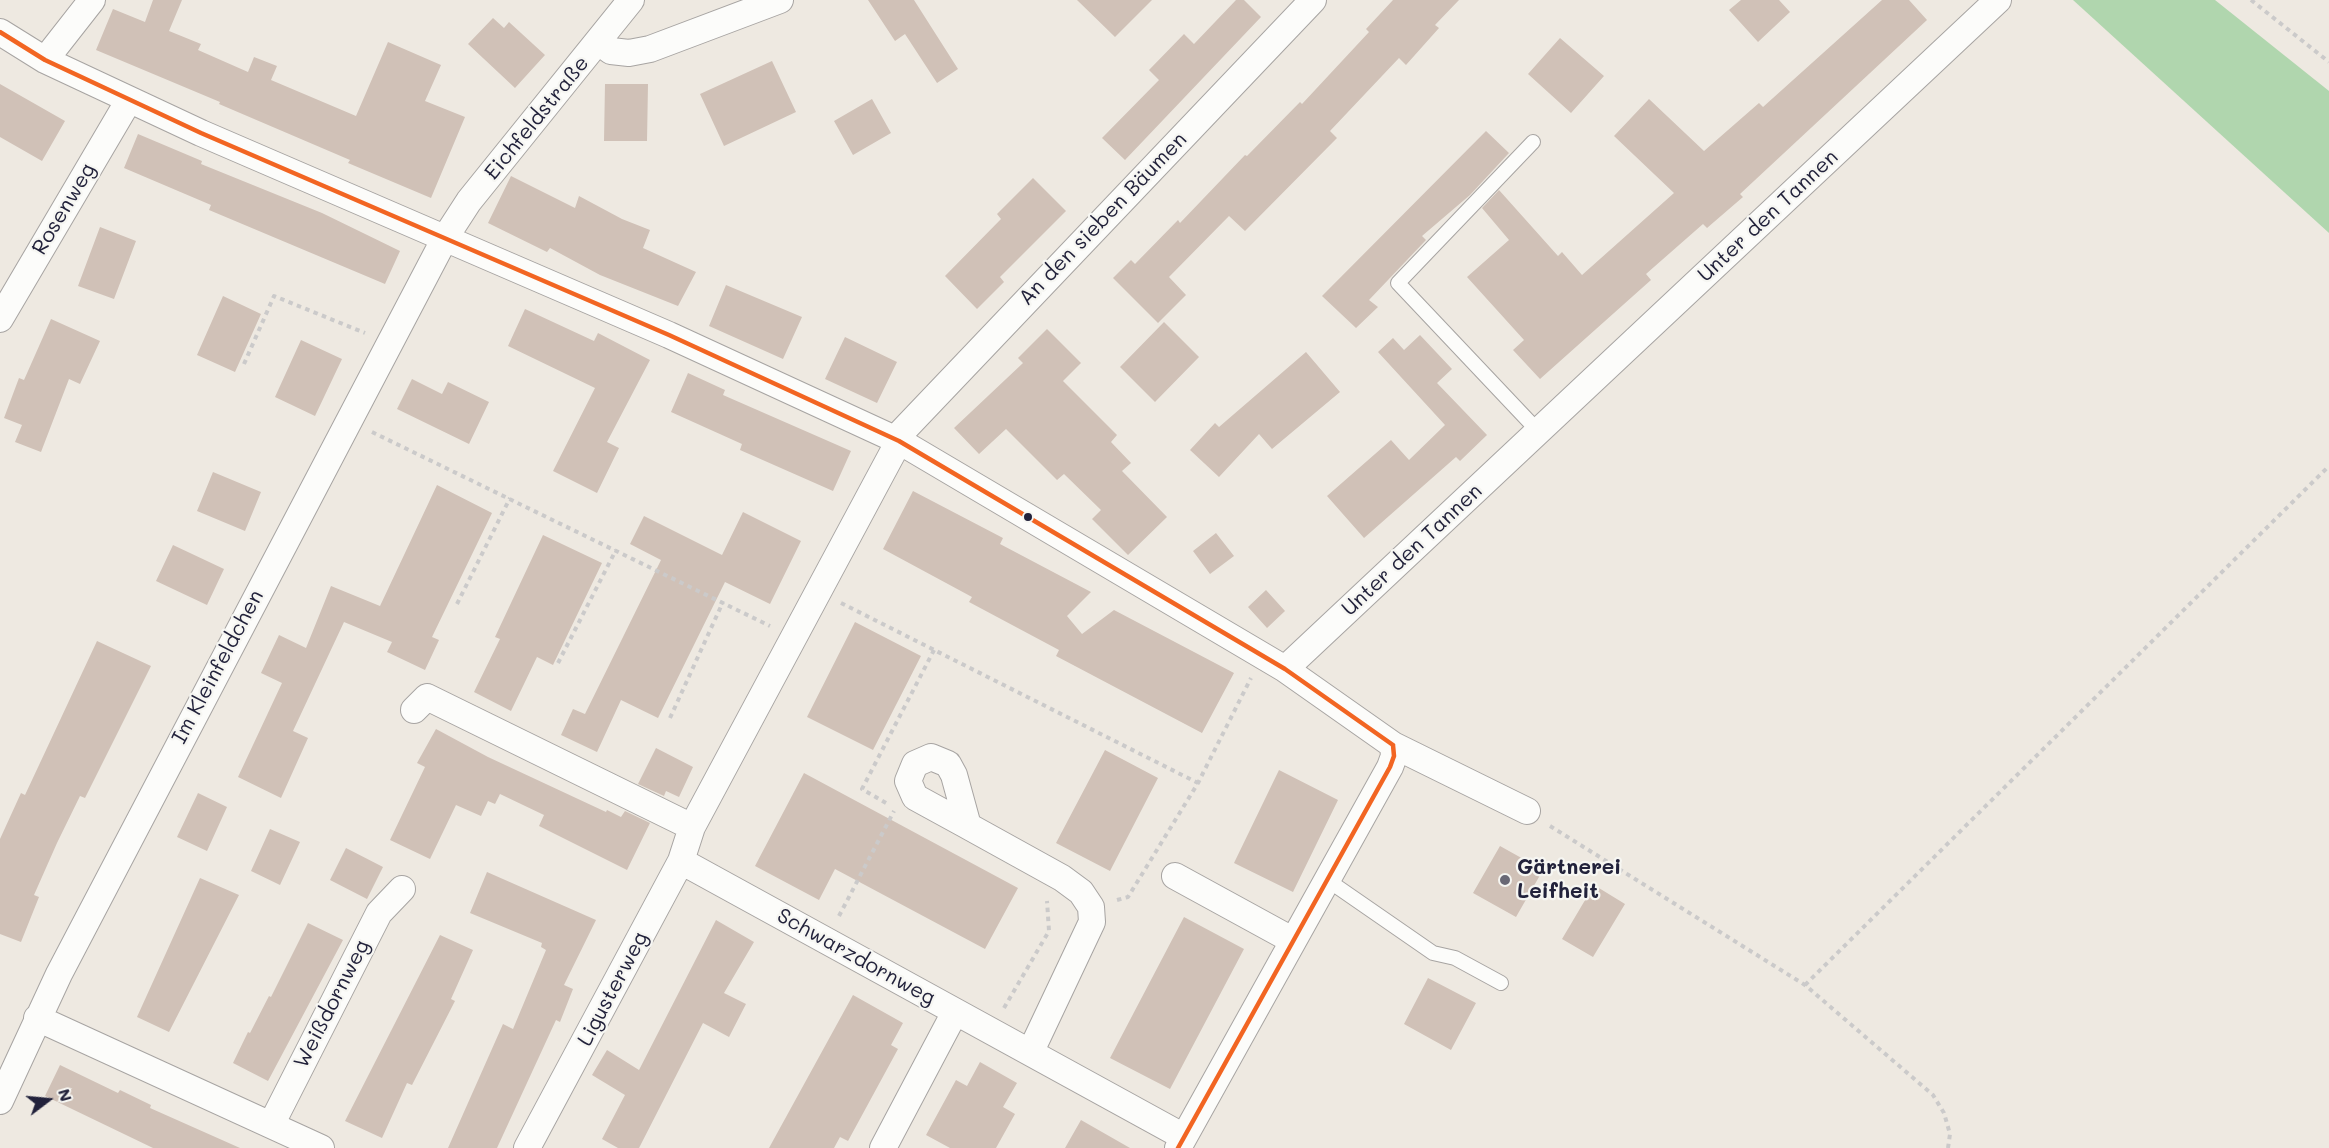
<!DOCTYPE html>
<meta charset="utf-8">
<style>
body{margin:0}
#map{position:relative;width:2329px;height:1148px;overflow:hidden;background:#eee9e1;font-family:Mali,sans-serif}
canvas{display:block}
.north{position:absolute;left:18px;top:1070px;width:60px;height:60px;-webkit-text-stroke:4px #f6f6f2;paint-order:stroke;rotate:74deg;font-size:16px;font-weight:700;line-height:24px;text-align:center;color:#22223b}
.north::after{content:'';display:block;margin:auto;width:21px;height:27px;background:#22223b;clip-path:polygon(50% 0,100% 100%,50% 72%,0 100%)}
</style>
<div id="map">
<canvas width="2329" height="1148"></canvas>
<div class="north">N</div>
</div>
<script>
const ctx = document.querySelector('canvas').getContext('2d');
ctx.lineJoin = 'round';
function fill(path, color) {
  ctx.fillStyle = color;
  ctx.fill(path, 'evenodd');
}
function toPath(rows) {
  const path = new Path2D();
  for (const r of rows) {
    path.moveTo(r[0], r[1]);
    for (let i = 2; i < r.length; i += 2) path.lineTo(r[i], r[i + 1]);
  }
  return path;
}
function strokePath(path, color, width, dash) {
  ctx.strokeStyle = color;
  ctx.lineWidth = width;
  ctx.lineCap = dash ? 'butt' : 'round';
  ctx.setLineDash(dash || []);
  ctx.stroke(path);
}
function drawText(font, color, halo, rows, align = 'center') {
  ctx.font = font + ' Mali,sans-serif';
  ctx.lineWidth = 4.5;
  ctx.setLineDash([]);
  ctx.textBaseline = 'middle';
  ctx.strokeStyle = halo;
  ctx.fillStyle = color;
  for (const [text, x, y, turn = 0] of rows) {
    ctx.save();
    ctx.translate(x, y);
    ctx.rotate((+turn || 0) * Math.PI / 180);
    ctx.textAlign = isNaN(turn) ? turn : align;
    if (halo) ctx.strokeText(text, 0, 0);
    ctx.fillText(text, 0, 0);
    ctx.restore();
  }
}
fill(toPath([
 [2073,0,2215,0,2329,91,2329,233]
]), '#b0d6ae');
fill(toPath([
 [153,0,182,0,169,31,201,44,198,50,248,72,254,57,277,66,271,80,356,116,388,42,441,65,425,101,465,117,431,198,348,163,350,160,219,104,220,102,96,50,113,9,145,22],
 [868,0,914,0,958,69,937,83,905,34,895,41],
 [1077,0,1152,0,1115,37],
 [1236,0,1244,0,1261,17,1125,160,1102,138,1159,80,1149,70,1184,34,1194,44],
 [1393,0,1459,0,1435,25,1439,28,1406,65,1399,58,1330,131,1337,138,1245,231,1229,216,1169,277,1186,295,1158,323,1113,278,1131,260,1135,264,1178,220,1180,223,1245,155,1247,156,1300,102,1302,104,1369,32,1366,29],
 [1741,0,1779,0,1790,12,1758,42,1729,10],
 [1882,0,1909,0,1927,20,1740,194,1743,197,1707,228,1703,224,1646,274,1651,280,1540,379,1513,350,1524,340,1467,277,1509,240,1482,208,1499,190,1558,256,1562,252,1582,275,1674,193,1614,136,1649,99,1704,151,1759,103,1763,107],
 [493,18,504,28,509,22,545,55,515,88,468,44],
 [1560,38,1604,76,1571,113,1528,74],
 [772,61,796,112,724,146,700,94],
 [0,84,65,121,42,161,0,137],
 [605,84,648,84,647,141,604,141],
 [872,99,891,133,853,155,834,121],
 [1486,131,1509,153,1470,195,1422,236,1426,240,1369,300,1378,307,1356,328,1322,296],
 [138,134,202,161,201,164,322,213,400,251,385,284,209,210,211,205,124,168],
 [511,176,575,208,579,196,622,219,650,230,643,248,696,272,678,306,600,275,550,248,547,252,488,223],
 [1033,178,1066,211,1000,277,1004,282,977,309,945,276,1001,219,997,214],
 [100,227,136,241,114,299,78,286],
 [726,285,802,317,783,359,709,326],
 [223,296,261,314,235,372,197,355],
 [525,309,594,341,598,333,650,360,607,442,619,448,597,493,553,471,595,388,508,346],
 [51,319,100,341,80,384,69,379,41,452,15,442,22,425,4,418,19,378,24,380],
 [1164,322,1199,357,1155,402,1120,367],
 [1047,329,1081,363,1063,381,1117,435,1111,442,1131,463,1122,471,1167,517,1128,555,1092,519,1101,510,1064,474,1057,480,1006,429,979,454,954,428,1023,363,1018,358],
 [1420,335,1452,369,1437,383,1487,435,1460,461,1456,457,1364,538,1327,496,1391,440,1409,460,1445,425,1378,352,1393,338,1404,350],
 [845,337,897,362,877,403,825,379],
 [301,340,342,359,315,416,275,397],
 [1306,352,1340,392,1272,449,1259,434,1219,477,1190,450,1215,423,1219,427],
 [688,373,725,390,723,395,851,451,833,491,740,450,742,444,671,412],
 [412,379,442,394,448,382,489,402,469,444,397,409],
 [213,472,261,492,245,531,197,511],
 [437,485,492,513,432,637,439,640,425,670,387,652,392,642,344,622,293,731,308,738,281,798,238,777,282,683,261,673,279,635,306,648,331,586,380,606],
 [913,491,1003,538,1000,544,1091,592,1067,616,1082,634,1114,610,1234,673,1202,733,1056,656,1059,650,969,602,972,597,883,549],
 [743,512,801,541,770,604,725,582,658,718,621,700,597,752,561,735,573,709,585,714,661,560,630,544,644,516,722,555],
 [1216,533,1234,556,1210,574,1193,551],
 [543,535,602,563,553,665,537,657,511,711,474,692,500,639,495,637],
 [173,545,224,569,207,605,156,581],
 [1266,590,1285,611,1267,628,1248,607],
 [855,622,921,656,873,750,807,717],
 [97,641,151,666,85,798,80,796,57,843,34,895,39,897,21,942,0,934,0,839,21,793,25,795],
 [436,729,488,757,606,812,607,810,621,817,625,811,650,823,627,870,539,826,544,815,500,794,495,804,488,801,481,816,456,805,430,859,390,840,425,767,417,763],
 [656,748,693,767,679,797,666,791,664,796,638,784],
 [1105,750,1158,778,1110,871,1056,843],
 [1279,770,1338,800,1293,892,1234,863],
 [804,773,1018,888,985,949,835,869,819,900,755,866],
 [198,793,227,807,207,851,177,837],
 [270,829,300,842,280,885,251,871],
 [1500,846,1543,870,1516,917,1473,893],
 [346,848,383,867,367,899,330,880],
 [487,872,596,920,564,985,573,989,560,1022,556,1020,497,1148,448,1148,503,1024,513,1029,546,950,541,947,542,943,470,913],
 [200,878,239,895,169,1032,137,1017],
 [1594,885,1625,904,1593,957,1562,939],
 [1184,917,1244,949,1170,1089,1110,1058],
 [716,920,754,942,724,993,746,1004,729,1037,703,1023,639,1148,618,1148,602,1139,625,1095,592,1075,607,1050,639,1070],
 [308,923,343,940,268,1081,233,1063,248,1032,250,1033,269,996,271,997],
 [440,935,473,950,451,999,455,1001,412,1085,407,1083,382,1138,345,1121],
 [1428,978,1476,1003,1451,1050,1404,1024],
 [853,995,903,1023,891,1045,898,1049,848,1141,840,1137,834,1148,769,1148],
 [980,1062,1017,1083,1003,1107,1015,1114,996,1148,950,1148,926,1135,956,1080,967,1086],
 [60,1065,118,1093,120,1090,151,1105,150,1108,240,1148,153,1148,45,1096],
 [1081,1120,1130,1148,1065,1148]
]), '#d0c1b7');
const service = toPath([
 [1533,142,1398,283,1538,431],
 [1326,879,1433,953,1455,958,1501,983]
]);
const minor = toPath([
 [0,32,45,60,201,133,669,335,899,441,1285,669,1393,745,1527,811],
 [599,42,611,51,629,53,650,49,780,0],
 [45,60,92,0],
 [0,319,129,100],
 [895,439,1313,0],
 [1285,669,1998,0],
 [414,710,427,697,692,827],
 [968,826,915,797,908,781,915,764,931,757,948,764,954,775,968,826,1062,878,1081,892,1091,907,1092,922,1031,1051],
 [681,861,1184,1137],
 [1175,876,1292,940],
 [37,1018,321,1148],
 [0,1101,59,974,445,238,469,201,631,0],
 [271,1125,379,913,402,889],
 [527,1148,681,861,692,827,899,441],
 [883,1148,955,1012],
 [1178,1148,1390,767,1394,756,1393,745]
]);
strokePath(service, '#a7a4a2', 16);
strokePath(minor, '#a7a4a2', 28);
strokePath(toPath([
 [2251,0,2329,62],
 [244,364,274,296,365,333],
 [372,432,770,626],
 [841,603,1198,783],
 [457,604,510,498],
 [558,663,616,550],
 [670,718,723,602],
 [886,803,862,789,934,650],
 [1550,826,1805,985,1933,1095,1944,1113,1950,1134,1948,1148],
 [1117,900,1128,897,1198,783,1251,678],
 [839,916,894,811],
 [1805,985,2329,466],
 [1004,1008,1049,931,1047,901]
]), '#cbcaca', 4, [4.5, 4.5]);
strokePath(service, '#fcfcfa', 14);
strokePath(minor, '#fcfcfa', 26);
strokePath(toPath([
 [0,32,45,60,201,133,669,335,899,441,1285,669,1393,745],
 [1178,1148,1390,767,1394,756,1393,745]
]), '#f26522', 4.5);
for (const [x, y, r, color] of [
 [1028,517,5,"#22223b"],
 [1505,880,6,"#696875"]
]) {
  const dot = new Path2D();
  dot.arc(x, y, r, 0, 2 * Math.PI);
  ctx.fillStyle = color;
  ctx.fill(dot);
  strokePath(dot, '#f6f6f2', 2);
}
drawText('21px', '#22223b', '#f6f6f2', [
 ["Eichfeldstraße",537,118,-51],
 ["Rosenweg",64,209,-59],
 ["Unter den Tannen",1768,216,-43],
 ["An den sieben Bäumen",1103,219,-46],
 ["Unter den Tannen",1412,550,-43],
 ["Im Kleinfeldchen",218,667,-62],
 ["Schwarzdornweg",856,957,29],
 ["Ligusterweg",613,989,-62],
 ["Weißdornweg",332,1004,-63]
]);
drawText('bold 21px', '#22223b', '#f6f6f2', [
 ["Gärtnerei",1517,868],
 ["Leifheit",1517,892]
], 'left');
</script>
